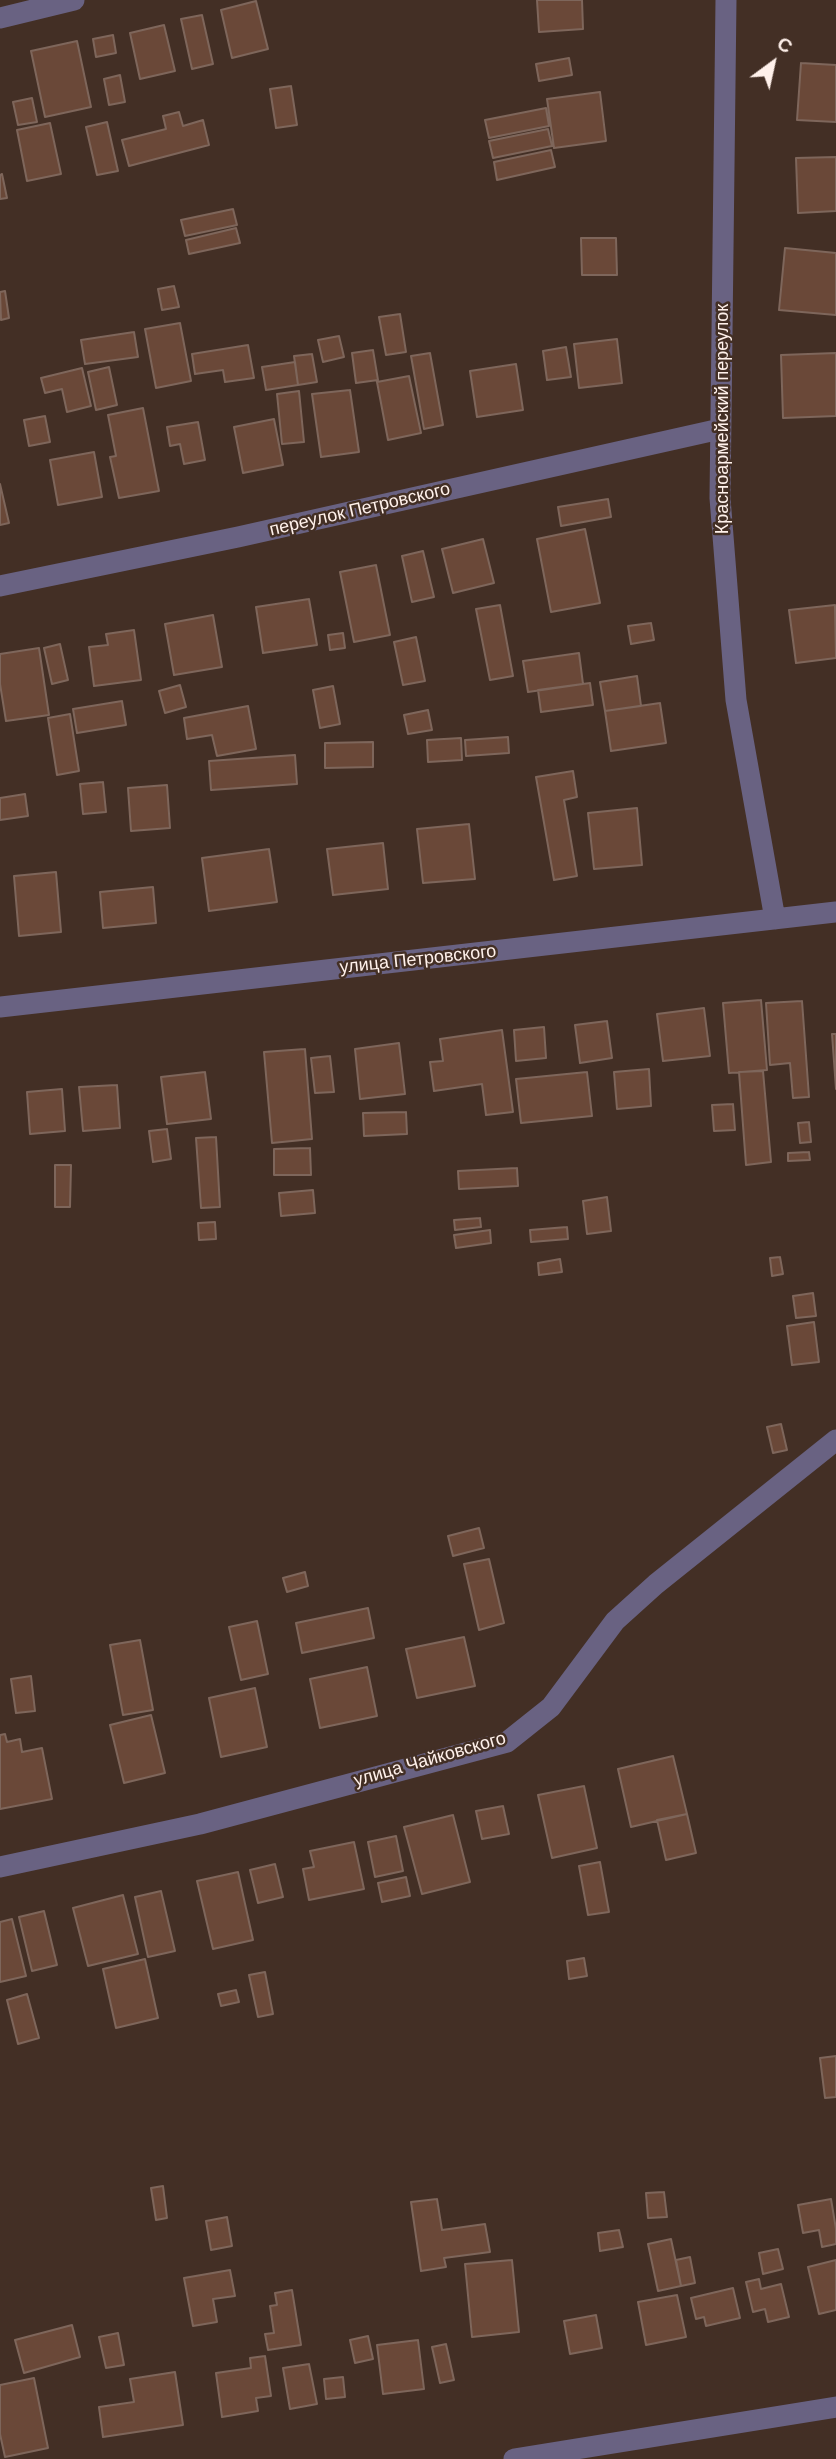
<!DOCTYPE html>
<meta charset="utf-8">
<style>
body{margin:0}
#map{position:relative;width:836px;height:2459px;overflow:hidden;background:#432f25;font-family:"DM Sans",sans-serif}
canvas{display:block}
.north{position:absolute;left:738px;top:28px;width:70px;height:70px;-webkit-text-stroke:5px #432f25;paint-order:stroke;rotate:33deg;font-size:19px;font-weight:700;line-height:28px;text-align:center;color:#fff1eb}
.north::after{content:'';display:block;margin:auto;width:24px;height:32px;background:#fff1eb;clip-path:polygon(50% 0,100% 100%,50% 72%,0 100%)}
</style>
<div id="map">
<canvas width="836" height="2459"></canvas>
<div class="north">С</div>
</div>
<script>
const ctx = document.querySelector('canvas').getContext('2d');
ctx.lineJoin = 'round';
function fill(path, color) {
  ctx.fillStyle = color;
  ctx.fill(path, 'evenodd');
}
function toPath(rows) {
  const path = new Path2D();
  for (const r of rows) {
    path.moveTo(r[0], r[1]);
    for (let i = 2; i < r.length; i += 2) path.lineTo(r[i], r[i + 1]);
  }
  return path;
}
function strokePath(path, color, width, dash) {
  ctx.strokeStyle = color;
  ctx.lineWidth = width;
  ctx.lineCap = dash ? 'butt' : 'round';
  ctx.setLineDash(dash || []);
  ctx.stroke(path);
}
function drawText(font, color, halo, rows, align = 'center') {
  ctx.font = font + ' "DM Sans",sans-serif';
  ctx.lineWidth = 5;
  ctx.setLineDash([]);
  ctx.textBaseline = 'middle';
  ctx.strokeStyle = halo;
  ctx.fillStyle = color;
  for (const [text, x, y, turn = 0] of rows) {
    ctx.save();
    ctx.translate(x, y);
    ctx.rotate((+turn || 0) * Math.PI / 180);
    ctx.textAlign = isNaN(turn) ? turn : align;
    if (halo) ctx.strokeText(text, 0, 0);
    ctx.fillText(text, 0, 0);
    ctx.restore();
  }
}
const building = toPath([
 [537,0,582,0,583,29,539,32,537,0],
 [256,1,268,49,232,58,221,10,256,1],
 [202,15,213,64,192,69,181,19,202,15],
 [164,25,175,71,140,79,130,33,164,25],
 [113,35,116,53,96,57,93,39,113,35],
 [77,41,91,107,45,117,31,51,77,41],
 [569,58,572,75,539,81,536,64,569,58],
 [801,63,836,65,836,122,797,120,801,63],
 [120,75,125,102,109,105,104,79,120,75],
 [291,86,297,125,276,128,270,89,291,86],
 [600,92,606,141,554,148,547,99,600,92],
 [32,98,37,122,18,125,13,102,32,98],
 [546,108,549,126,489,138,485,120,546,108],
 [179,112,183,126,203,120,209,145,129,166,122,140,166,129,163,116,179,112],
 [107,122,118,171,97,175,86,127,107,122],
 [50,123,61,174,27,181,17,130,50,123],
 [548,129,552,146,493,158,489,141,548,129],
 [551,150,555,167,497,180,494,162,551,150],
 [836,157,836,211,798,213,796,158,836,157],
 [2,174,7,198,0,199,0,175,2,174],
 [233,209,237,225,185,236,181,220,233,209],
 [236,228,240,243,189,254,186,240,236,228],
 [581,238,616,238,617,275,582,275,581,238],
 [785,248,836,253,836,315,779,310,785,248],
 [174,286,179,307,162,310,158,289,174,286],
 [5,291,9,318,1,320,0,292,5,291],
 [400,314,406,352,386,355,379,317,400,314],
 [180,323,191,381,156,388,145,329,180,323],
 [134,332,138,357,85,364,81,340,134,332],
 [339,336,344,357,323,362,318,340,339,336],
 [617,339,622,383,579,388,574,344,617,339],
 [248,345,254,378,225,382,223,370,195,374,192,354,248,345],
 [566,347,571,377,547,380,543,351,566,347],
 [373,350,378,380,356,383,352,353,373,350],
 [430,353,443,425,424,429,411,356,430,353],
 [836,353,836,416,783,418,781,355,836,353],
 [312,354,317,382,298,385,294,356,312,354],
 [295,362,298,385,266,390,262,367,295,362],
 [516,364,523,410,477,417,470,371,516,364],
 [109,367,117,405,96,410,88,372,109,367],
 [82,368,91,406,67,412,62,389,45,393,41,378,82,368],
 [409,376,421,433,388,440,377,382,409,376],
 [350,390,359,452,321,457,312,394,350,390],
 [299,391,304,442,282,444,277,394,299,391],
 [143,408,159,491,119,498,110,457,116,456,108,415,143,408],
 [45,416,50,442,29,446,24,420,45,416],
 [274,419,283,465,243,473,234,427,274,419],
 [198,422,205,460,184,464,180,444,170,446,167,427,198,422],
 [94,452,102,497,58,505,50,460,94,452],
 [0,484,9,523,0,525,0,484],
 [608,499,611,517,561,526,558,507,608,499],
 [585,529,600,603,551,612,537,539,585,529],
 [483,539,494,583,453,593,442,549,483,539],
 [423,551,434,597,412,602,402,556,423,551],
 [376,565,390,635,354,642,340,572,376,565],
 [309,599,317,645,263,653,256,607,309,599],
 [500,605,513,676,490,680,476,609,500,605],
 [835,605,836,658,796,663,789,610,835,605],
 [213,615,222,667,174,675,165,624,213,615],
 [651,623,654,640,631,644,628,626,651,623],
 [134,630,141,680,94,686,89,647,108,645,106,634,134,630],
 [343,633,345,648,330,650,328,635,343,633],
 [416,637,425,681,403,685,394,642,416,637],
 [60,644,68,680,52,684,44,648,60,644],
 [39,648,49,715,6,721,0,684,0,654,39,648],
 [579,653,583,684,528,692,523,661,579,653],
 [637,676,641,706,605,711,600,682,637,676],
 [590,683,593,705,541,712,538,690,590,683],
 [180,685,186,707,165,713,159,691,180,685],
 [333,686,340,724,320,728,313,690,333,686],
 [122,701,126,725,77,733,73,709,122,701],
 [660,703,666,743,611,751,605,711,660,703],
 [248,706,256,749,217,756,212,735,187,739,184,718,248,706],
 [428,710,432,730,408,734,404,715,428,710],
 [70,714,79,771,57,775,48,718,70,714],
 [508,737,509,753,466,756,465,740,508,737],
 [461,738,462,760,428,762,427,740,461,738],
 [373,742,373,767,325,768,325,743,373,742],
 [295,755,297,784,211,790,209,761,295,755],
 [573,771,577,797,564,800,577,876,554,880,536,777,573,771],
 [103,782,106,812,83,814,80,784,103,782],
 [167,785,170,828,131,831,128,788,167,785],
 [25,794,28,816,0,820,0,798,25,794],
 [637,808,642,865,594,869,588,813,637,808],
 [469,824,475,879,423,883,417,829,469,824],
 [383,843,388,889,333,895,327,849,383,843],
 [269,849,277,902,209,911,202,858,269,849],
 [56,872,61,932,19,936,14,876,56,872],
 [153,887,156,923,103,928,100,892,153,887],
 [761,1000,767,1070,729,1073,723,1003,761,1000],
 [802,1001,809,1097,793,1098,790,1063,770,1065,766,1003,802,1001],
 [704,1008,710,1056,663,1061,657,1014,704,1008],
 [607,1021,612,1058,580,1063,575,1025,607,1021],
 [544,1027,546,1058,516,1061,514,1030,544,1027],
 [502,1030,513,1112,486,1115,482,1084,434,1091,430,1062,443,1061,440,1039,502,1030],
 [832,1034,836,1034,836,1089,832,1034],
 [399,1043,405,1094,360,1099,355,1049,399,1043],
 [305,1049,312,1139,272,1143,264,1052,305,1049],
 [330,1056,334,1092,315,1093,311,1058,330,1056],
 [649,1069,651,1106,617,1109,614,1072,649,1069],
 [763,1071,771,1162,746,1165,739,1072,763,1071],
 [205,1072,211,1119,167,1124,161,1077,205,1072],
 [587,1072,592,1116,521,1123,516,1079,587,1072],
 [117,1085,120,1128,83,1131,79,1087,117,1085],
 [62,1089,65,1131,30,1134,27,1092,62,1089],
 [733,1104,735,1130,714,1131,712,1105,733,1104],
 [406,1112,407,1134,364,1136,363,1113,406,1112],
 [809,1122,811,1142,800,1143,798,1123,809,1122],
 [167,1129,171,1159,153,1162,149,1131,167,1129],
 [216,1137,220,1207,201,1208,196,1138,216,1137],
 [310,1148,311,1175,274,1175,274,1149,310,1148],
 [809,1152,810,1160,788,1161,788,1153,809,1152],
 [55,1165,71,1165,70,1207,55,1207,55,1165],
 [517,1168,518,1186,459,1189,458,1171,517,1168],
 [313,1190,315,1213,281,1216,279,1193,313,1190],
 [607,1197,611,1231,587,1234,583,1201,607,1197],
 [480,1218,481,1227,455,1230,454,1220,480,1218],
 [215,1222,216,1239,199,1240,198,1223,215,1222],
 [567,1227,568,1239,531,1242,530,1230,567,1227],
 [490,1230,491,1243,456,1248,454,1235,490,1230],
 [780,1257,783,1274,772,1276,770,1258,780,1257],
 [560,1259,562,1272,539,1275,538,1263,560,1259],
 [813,1293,816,1316,796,1318,793,1296,813,1293],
 [814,1322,819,1362,792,1365,787,1326,814,1322],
 [781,1424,787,1450,773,1453,767,1427,781,1424],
 [479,1528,484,1548,453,1556,448,1536,479,1528],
 [489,1559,504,1623,479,1630,464,1564,489,1559],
 [305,1572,308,1586,287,1592,283,1578,305,1572],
 [368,1608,374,1638,302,1653,296,1623,368,1608],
 [257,1621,268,1674,241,1680,229,1627,257,1621],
 [464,1637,475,1686,417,1698,406,1649,464,1637],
 [140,1640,153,1710,123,1715,110,1645,140,1640],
 [367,1667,377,1716,320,1728,310,1679,367,1667],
 [31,1676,35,1711,16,1713,11,1679,31,1676],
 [255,1688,267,1747,221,1757,209,1698,255,1688],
 [151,1715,165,1773,124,1783,110,1725,151,1715],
 [5,1734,7,1742,20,1739,22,1752,42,1748,52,1799,0,1809,0,1735,5,1734],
 [673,1756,687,1814,631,1827,618,1769,673,1756],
 [584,1786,597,1848,552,1858,538,1795,584,1786],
 [503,1806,509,1834,482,1839,476,1811,503,1806],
 [687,1814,696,1853,666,1860,657,1820,687,1814],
 [453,1815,470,1882,422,1894,404,1827,453,1815],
 [396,1836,403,1871,375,1877,368,1842,396,1836],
 [354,1842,364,1889,309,1900,303,1869,314,1867,310,1851,354,1842],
 [600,1862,609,1912,588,1915,579,1866,600,1862],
 [275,1864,283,1897,258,1903,250,1870,275,1864],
 [238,1872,253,1940,213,1949,197,1881,238,1872],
 [406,1877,410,1896,382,1902,378,1883,406,1877],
 [161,1891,175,1951,148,1957,135,1897,161,1891],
 [123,1895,138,1954,88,1966,73,1908,123,1895],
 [44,1911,57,1965,32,1971,19,1917,44,1911],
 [12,1919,26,1976,0,1982,0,1922,12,1919],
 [584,1958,587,1976,569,1979,567,1961,584,1958],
 [145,1959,158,2018,116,2028,103,1969,145,1959],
 [265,1972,273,2014,258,2017,249,1975,265,1972],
 [236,1990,239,2002,221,2006,218,1994,236,1990],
 [27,1994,39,2038,18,2044,7,2000,27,1994],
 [836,2056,836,2097,825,2098,820,2058,836,2056],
 [163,2186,167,2218,156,2220,151,2188,163,2186],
 [664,2192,667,2217,648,2218,646,2193,664,2192],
 [437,2199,442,2230,485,2224,490,2252,444,2258,446,2267,421,2271,411,2202,437,2199],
 [831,2199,836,2229,836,2244,822,2247,819,2230,803,2233,798,2205,831,2199],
 [227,2217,232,2246,211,2250,206,2221,227,2217],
 [619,2230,623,2247,600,2251,598,2233,619,2230],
 [671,2239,681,2286,658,2291,648,2244,671,2239],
 [778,2249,783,2269,763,2274,759,2253,778,2249],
 [690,2257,695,2283,681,2286,676,2260,690,2257],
 [512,2260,519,2332,472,2337,465,2264,512,2260],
 [836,2260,836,2310,819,2314,808,2267,836,2260],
 [230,2270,235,2296,213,2299,217,2322,193,2326,184,2278,230,2270],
 [759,2279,761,2289,781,2284,789,2317,768,2322,765,2309,753,2312,746,2282,759,2279],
 [733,2288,740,2318,706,2326,704,2317,696,2319,691,2298,733,2288],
 [292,2290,301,2345,268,2350,265,2334,274,2333,270,2306,277,2305,275,2293,292,2290],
 [677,2295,686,2337,646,2345,638,2302,677,2295],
 [596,2315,602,2348,570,2354,564,2321,596,2315],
 [72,2325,80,2357,24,2373,15,2340,72,2325],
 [118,2333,124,2365,106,2368,99,2337,118,2333],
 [368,2336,373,2359,355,2363,350,2340,368,2336],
 [418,2340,424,2389,383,2394,377,2345,418,2340],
 [446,2344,454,2380,440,2383,432,2347,446,2344],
 [265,2356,271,2396,256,2398,258,2411,222,2417,216,2373,251,2368,250,2358,265,2356],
 [309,2364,317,2404,290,2409,283,2368,309,2364],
 [175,2372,183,2425,103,2437,99,2407,134,2402,130,2379,175,2372],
 [343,2377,345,2397,326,2399,324,2379,343,2377],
 [34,2378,48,2448,5,2457,0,2434,0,2385,34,2378]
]);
fill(building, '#6a4838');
strokePath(building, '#7e665b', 2);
strokePath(toPath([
 [726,0,720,498,736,700,775,919],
 [0,18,74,0],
 [0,586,238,537,720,429],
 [0,1007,836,912],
 [0,1867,200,1824,507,1742,551,1707,615,1621,656,1584,836,1440],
 [514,2459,836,2407]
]), '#696282', 21);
drawText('18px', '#fff1eb', '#432f25', [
 ["Красноармейский переулок",723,419,-90],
 ["переулок Петровского",360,510,-13],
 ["улица Петровского",418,960,-6],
 ["улица Чайковского",430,1760,-16]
]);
</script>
